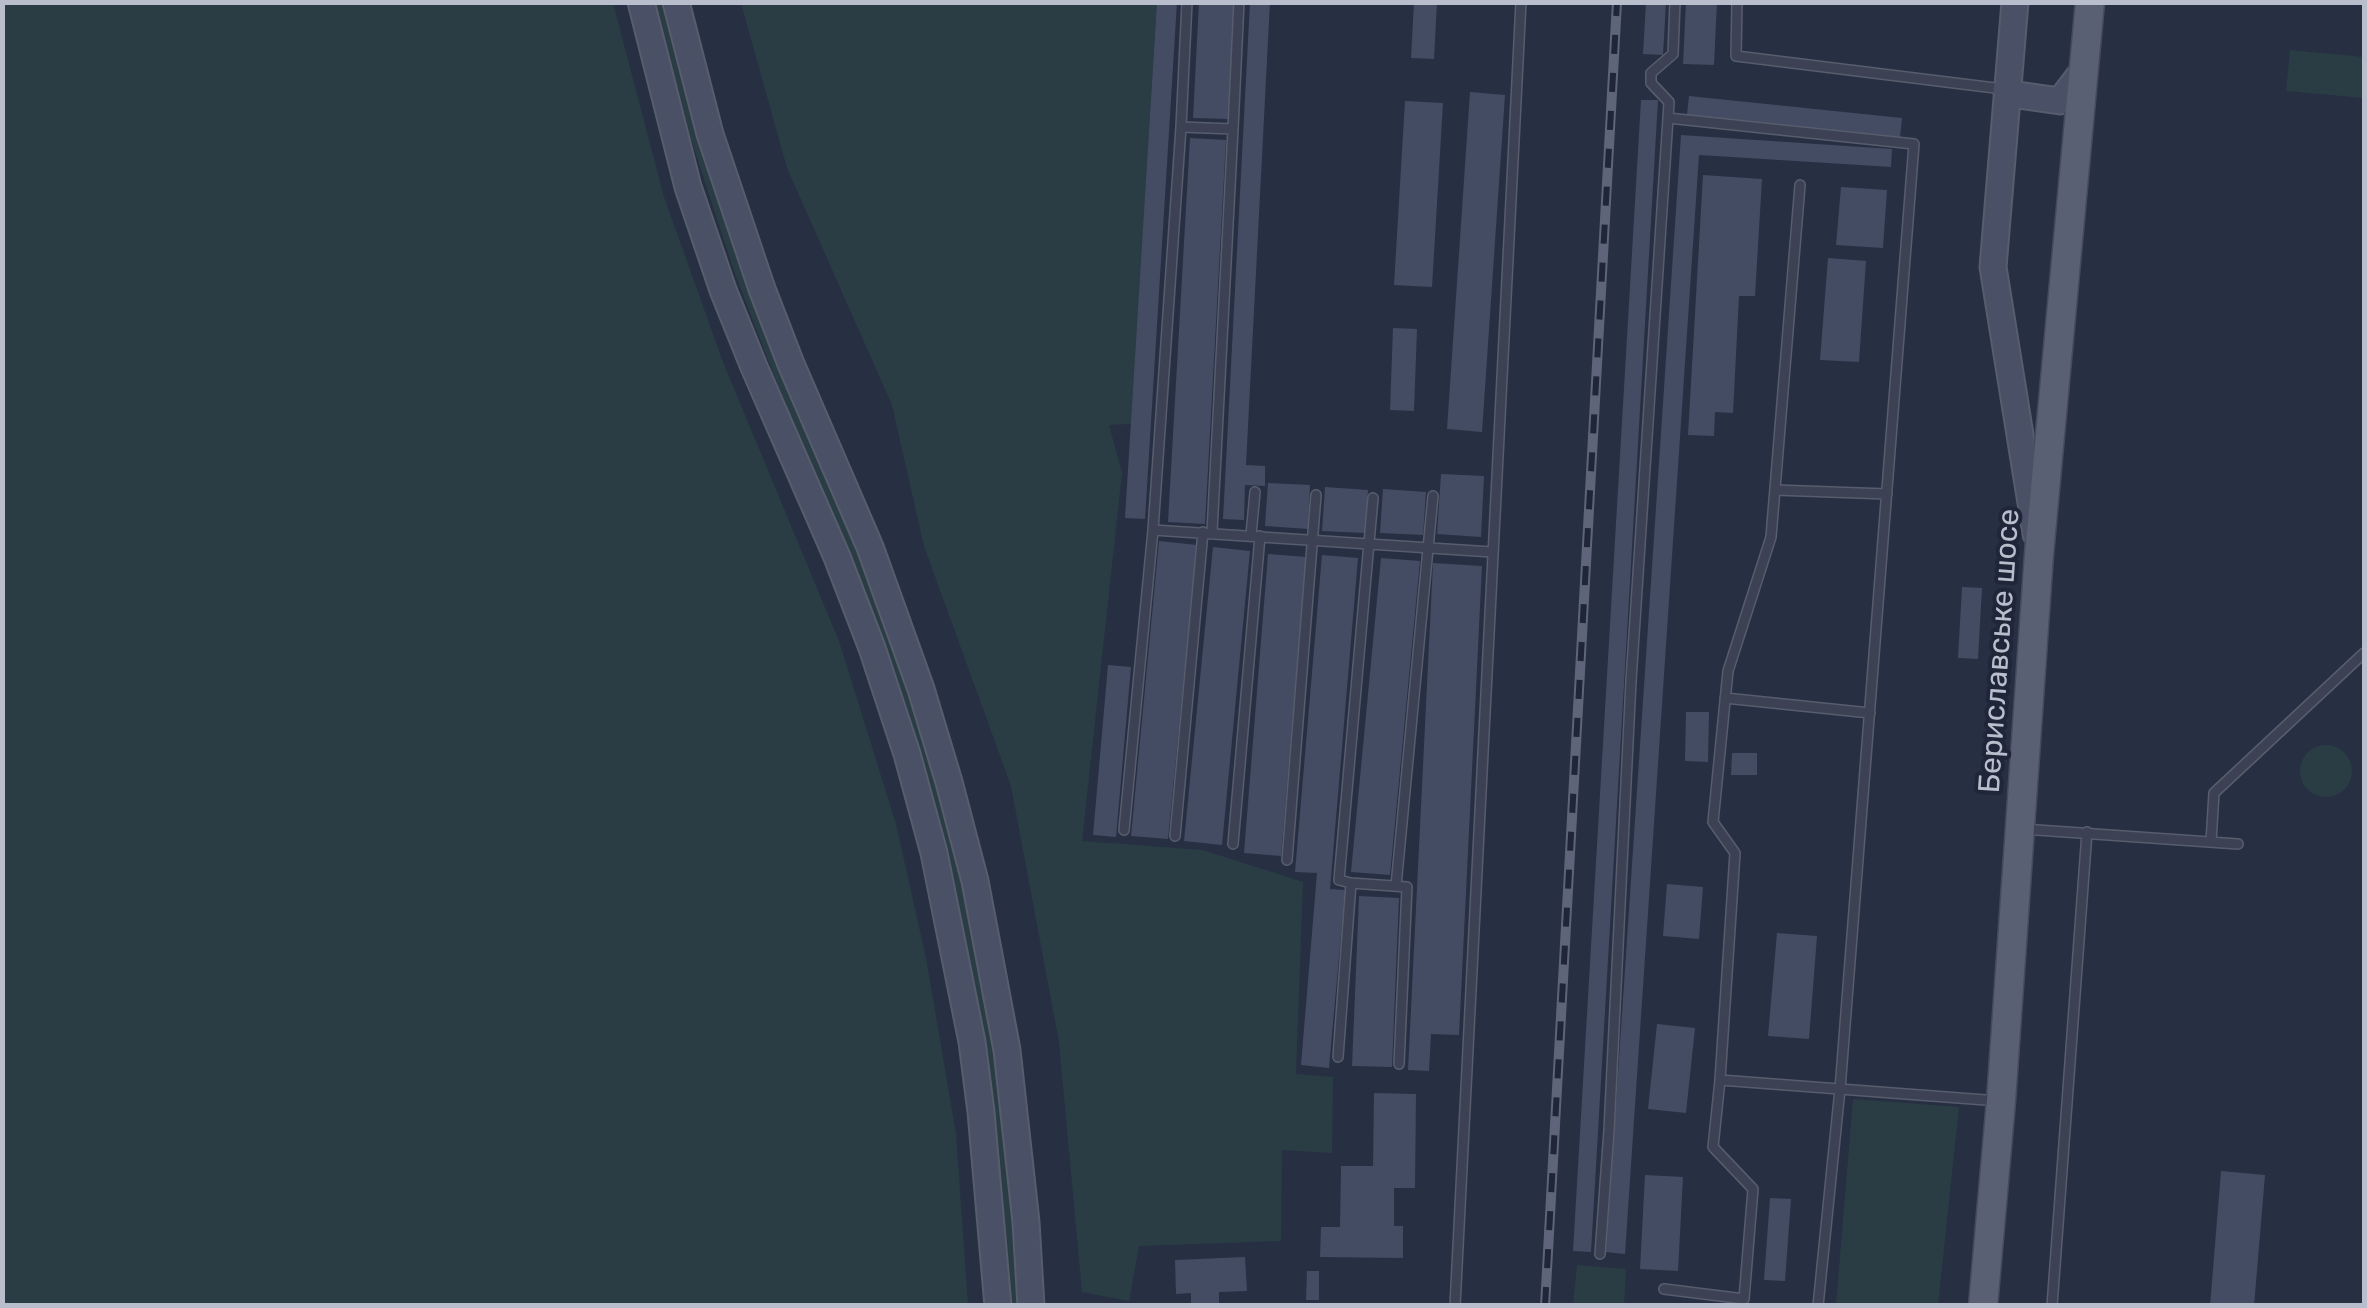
<!DOCTYPE html>
<meta charset="utf-8">
<style>
body{margin:0}
#map{position:relative;width:2367px;height:1308px;overflow:hidden;background:#272f43;font-family:Rubik,sans-serif}
canvas{display:block}
.frame{position:absolute;inset:0;border:5px solid #b9becd;pointer-events:none}
</style>
<div id="map">
<canvas width="2367" height="1308"></canvas>
<div class="frame"></div>
</div>
<script>
const ctx = document.querySelector('canvas').getContext('2d');
ctx.lineJoin = 'round';
function fill(path, color) {
  ctx.fillStyle = color;
  ctx.fill(path, 'evenodd');
}
function toPath(rows) {
  const path = new Path2D();
  for (const r of rows) {
    if (r.length === 3) {
      path.moveTo(r[0] + r[2], r[1]);
      path.arc(r[0], r[1], r[2], 0, 2 * Math.PI);
      continue;
    }
    path.moveTo(r[0], r[1]);
    for (let i = 2; i < r.length; i += 2) path.lineTo(r[i], r[i + 1]);
  }
  return path;
}
function strokePath(path, color, width, dash) {
  ctx.strokeStyle = color;
  ctx.lineWidth = width;
  ctx.lineCap = dash ? 'butt' : 'round';
  ctx.setLineDash(dash || []);
  ctx.stroke(path);
}
function drawText(font, color, halo, rows, align = 'center') {
  ctx.font = font + ' Rubik,sans-serif';
  ctx.lineWidth = 8;
  ctx.setLineDash([]);
  ctx.textBaseline = 'middle';
  ctx.strokeStyle = halo;
  ctx.fillStyle = color;
  for (const [text, x, y, turn = 0] of rows) {
    ctx.save();
    ctx.translate(x, y);
    ctx.rotate((+turn || 0) * Math.PI / 180);
    ctx.textAlign = isNaN(turn) ? turn : align;
    if (halo) ctx.strokeText(text, 0, 0);
    ctx.fillText(text, 0, 0);
    ctx.restore();
  }
}
fill(toPath([
 [3,2,613,3,664,197,723,362,839,641,896,824,926,958,956,1134,968,1305,3,1305],
 [655,3,667,3,891,632,959,856,1000,1060,1018,1305,1006,1305,997,1143,988,1065,964,933,932,799,880,636,858,574,776,381,734,271,691,139],
 [741,3,1157,3,1131,424,1109,425,1122,473,1082,841,1203,850,1303,882,1296,1074,1333,1077,1332,1153,1282,1150,1281,1241,1139,1246,1129,1301,1082,1292,1059,1042,1011,786,924,546,892,405,787,168],
 [2290,50,2364,57,2364,98,2286,91],
 [2326,771,26],
 [1853,1099,1959,1107,1938,1305,1836,1305],
 [1577,1265,1626,1269,1624,1305,1573,1305]
]), '#2a3d44');
fill(toPath([
 [1157,2,1177,2,1145,519,1125,518],
 [1199,2,1234,2,1229,119,1193,118],
 [1250,2,1270,2,1246,465,1265,466,1265,486,1245,485,1244,520,1223,519],
 [1414,2,1437,2,1434,59,1411,58],
 [1646,2,1666,2,1663,55,1643,54],
 [1686,2,1717,2,1714,65,1683,64],
 [1470,92,1505,95,1482,432,1447,429],
 [1689,96,1902,118,1900,137,1687,115],
 [1641,100,1658,100,1591,1252,1573,1251],
 [1405,101,1443,103,1432,287,1394,285],
 [1681,135,1892,149,1891,167,1699,155,1625,1254,1606,1252],
 [1190,138,1226,140,1205,524,1168,522],
 [1703,175,1762,179,1755,296,1739,296,1733,413,1715,412,1714,436,1688,435],
 [1841,187,1887,190,1883,248,1836,245],
 [1828,258,1866,261,1859,362,1820,360],
 [1393,328,1417,329,1414,411,1390,410],
 [1441,474,1484,476,1481,537,1437,534],
 [1268,483,1310,485,1308,529,1265,526],
 [1325,487,1368,490,1365,533,1322,531],
 [1383,489,1426,492,1423,535,1380,533],
 [1159,541,1197,545,1168,839,1131,836],
 [1213,547,1250,551,1222,845,1184,841],
 [1268,554,1306,557,1281,856,1244,853],
 [1322,555,1358,558,1330,889,1345,890,1329,1068,1301,1065,1317,873,1295,872],
 [1381,558,1420,561,1390,875,1351,872],
 [1433,563,1482,566,1459,1035,1431,1034,1429,1071,1408,1070],
 [1962,587,1982,588,1978,659,1958,658],
 [1108,665,1131,667,1116,837,1093,835],
 [1686,712,1709,712,1708,762,1685,761],
 [1732,753,1757,753,1757,775,1731,775],
 [1667,884,1703,887,1699,939,1663,936],
 [1359,896,1399,898,1392,1067,1352,1066],
 [1777,933,1817,936,1809,1039,1768,1036],
 [1657,1024,1695,1028,1686,1113,1648,1109],
 [1374,1093,1416,1094,1415,1188,1394,1188,1394,1226,1403,1226,1403,1258,1320,1257,1321,1227,1340,1227,1341,1166,1373,1166],
 [2221,1171,2265,1175,2254,1306,2210,1306],
 [1645,1175,1683,1177,1678,1271,1640,1269],
 [1770,1198,1791,1199,1785,1281,1764,1280],
 [1245,1257,1247,1291,1219,1292,1219,1306,1191,1306,1191,1293,1176,1294,1175,1260],
 [1307,1271,1319,1271,1319,1300,1306,1300]
]), '#444c63');
const lane = toPath([
 [1737,2,1736,56,2003,89],
 [1668,118,1669,102,1651,83,1651,73,1673,54,1675,2],
 [1181,127,1187,2],
 [1233,129,1239,2],
 [1800,185,1771,537,1728,671,1713,822,1735,853,1720,1080,1999,1101],
 [1775,490,1887,494],
 [1212,532,1233,129,1181,127,1153,530,1492,552],
 [1251,535,1255,492],
 [1725,698,1870,713],
 [2023,829,2238,844],
 [1124,830,1153,530],
 [1175,836,1203,532],
 [2211,842,2214,793,2364,653],
 [1233,844,1260,536],
 [1287,860,1316,495],
 [1351,883,1407,887,1399,1064],
 [1396,886,1433,496],
 [1338,1057,1351,883,1339,880,1373,498],
 [1600,1254,1609,1130,1631,681,1668,118,1914,144,1840,1089,1818,1306],
 [1664,1289,1744,1299,1753,1189,1713,1147,1720,1080],
 [1455,1306,1521,2],
 [2052,1306,2087,832]
]);
const secondary = toPath([
 [641,2,688,187,723,290,754,367,837,557,872,648,907,754,934,853,972,1042,981,1112,998,1306],
 [676,2,710,134,762,289,791,364,870,547,921,689,949,782,975,881,1007,1050,1026,1222,1031,1306],
 [2015,2,1993,267,2036,534],
 [2006,89,2018,95,2060,101,2083,71]
]);
const primary = toPath([
 [1983,1306,2001,1101,2039,554,2090,2]
]);
strokePath(lane, '#575d6d', 12);
strokePath(secondary, '#575d6d', 29);
strokePath(primary, '#464b5c', 31);
strokePath(lane, '#3c4253', 9);
strokePath(secondary, '#4a5066', 25);
strokePath(primary, '#5a6073', 28);
const rail = toPath([
 [1545,1306,1617,2]
]);
strokePath(rail, '#5e657a', 10);
strokePath(rail, '#202639', 6, [19]);
drawText('30px', '#b9becd', '#202639', [
 ["Бериславське шосе",2000,651,-86]
]);
</script>
